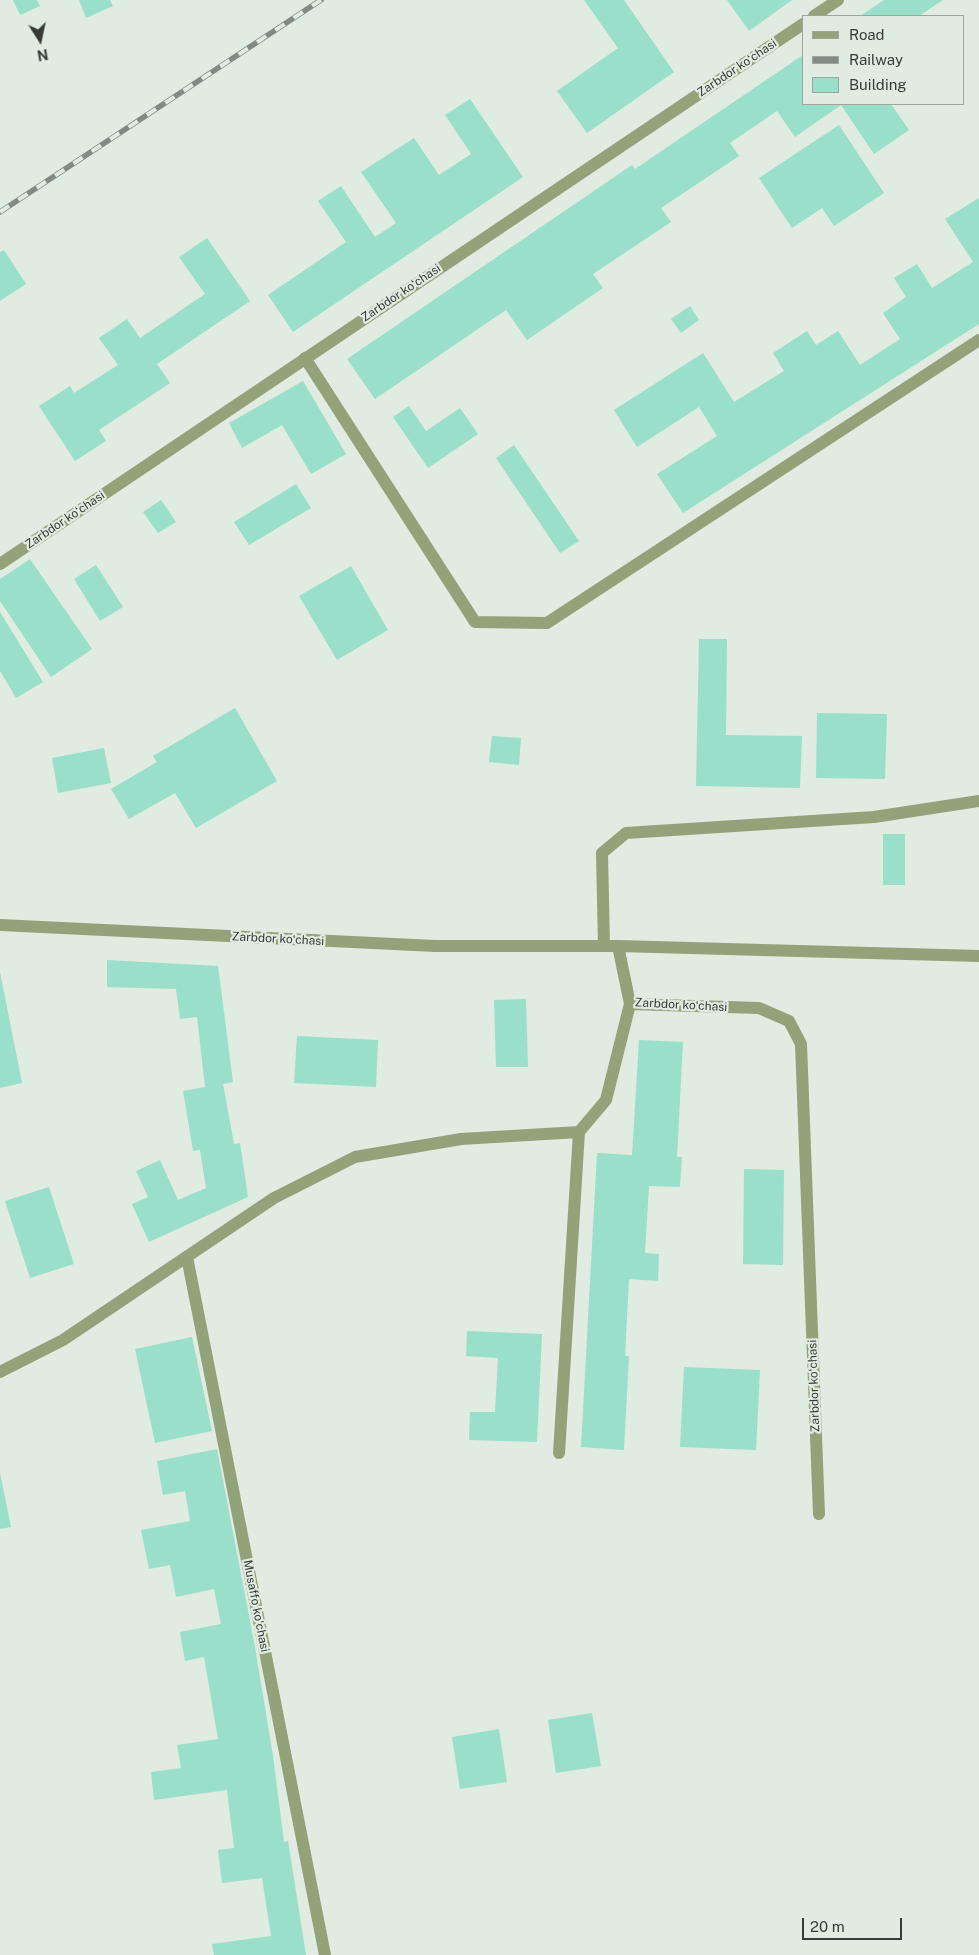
<!DOCTYPE html>
<meta charset="utf-8">
<style>
body{margin:0}
#map{position:relative;width:979px;height:1955px;overflow:hidden;background:#e0ebe1;font-family:"Public Sans",sans-serif}
canvas{display:block}
.legend{position:absolute;left:802px;top:15px;width:162px;height:90px;box-sizing:border-box;background:#e0ebe1;border:1px solid #9da59d;margin:0;padding:6px 9px;list-style:none;font-size:15px;color:#383c38}
.legend li{display:flex;align-items:center;gap:10px;height:25px}
.legend b{width:25px;border:1px solid #9da59d}
.north{position:absolute;left:15px;top:15px;width:50px;height:50px;-webkit-text-stroke:4px #e0ebe1;paint-order:stroke;rotate:170deg;font-size:14px;font-weight:700;line-height:20px;text-align:center;color:#383c38}
.north::after{content:'';display:block;margin:auto;width:18px;height:22px;background:#383c38;clip-path:polygon(50% 0,100% 100%,50% 72%,0 100%)}
.scale{position:absolute;left:802px;top:1918px;width:100px;height:22px;box-sizing:border-box;border:2px solid #383c38;border-top:0;padding-left:6px;font-size:15px;line-height:18px;white-space:nowrap;color:#383c38;-webkit-text-stroke:4px #e0ebe1;paint-order:stroke}
</style>
<div id="map">
<canvas width="979" height="1955"></canvas>
<ul class="legend">
<li><b style="height:6px;background:#92a279"></b>Road</li>
<li><b style="height:6px;background:#838a83"></b>Railway</li>
<li><b style="height:14px;background:#99dfc9"></b>Building</li>
</ul>
<div class="north">N</div>
<div class="scale">20 m</div>
</div>
<script>
const ctx = document.querySelector('canvas').getContext('2d');
ctx.lineJoin = 'round';
function fill(path, color) {
  ctx.fillStyle = color;
  ctx.fill(path, 'evenodd');
}
function toPath(rows) {
  const path = new Path2D();
  for (const r of rows) {
    path.moveTo(r[0], r[1]);
    for (let i = 2; i < r.length; i += 2) path.lineTo(r[i], r[i + 1]);
  }
  return path;
}
function strokePath(path, color, width, dash) {
  ctx.strokeStyle = color;
  ctx.lineWidth = width;
  ctx.lineCap = dash ? 'butt' : 'round';
  ctx.setLineDash(dash || []);
  ctx.stroke(path);
}
function drawText(font, color, halo, rows, align = 'center') {
  ctx.font = font + ' "Public Sans",sans-serif';
  ctx.lineWidth = 4.5;
  ctx.setLineDash([]);
  ctx.textBaseline = 'middle';
  ctx.strokeStyle = halo;
  ctx.fillStyle = color;
  for (const [text, x, y, turn = 0] of rows) {
    ctx.save();
    ctx.translate(x, y);
    ctx.rotate((+turn || 0) * Math.PI / 180);
    ctx.textAlign = isNaN(turn) ? turn : align;
    if (halo) ctx.strokeText(text, 0, 0);
    ctx.fillText(text, 0, 0);
    ctx.restore();
  }
}
fill(toPath([
 [13,0,37,0,40,6,20,15],
 [79,0,110,0,113,6,86,18],
 [584,0,624,0,674,72,587,133,557,91,618,48],
 [727,0,792,0,749,31],
 [884,0,943,0,919,16,860,16],
 [803,55,803,104,891,104,909,130,874,154,841,105,795,137,777,111,730,143,739,156,661,208,671,222,593,274,603,288,527,340,506,310,375,399,347,359,632,165,635,169],
 [470,99,523,177,293,332,268,295,346,242,318,201,341,186,375,237,396,223,361,172,414,138,439,175,471,154,445,115],
 [839,125,884,193,834,226,822,208,792,228,759,178],
 [979,198,979,324,683,513,657,474,717,436,699,407,637,447,614,410,703,353,734,402,784,371,773,353,807,331,816,345,838,331,860,365,900,339,883,313,906,297,894,278,917,264,932,288,973,262,945,219],
 [207,238,250,301,157,364,170,383,99,430,106,441,75,461,39,406,70,386,74,393,118,365,99,338,127,319,140,338,205,294,179,257],
 [4,250,26,284,0,301,0,252],
 [690,306,699,320,681,333,671,319],
 [303,381,346,454,311,474,282,425,242,448,229,423],
 [409,406,426,431,460,408,478,434,428,468,393,417],
 [514,445,579,541,560,553,496,458],
 [296,484,311,508,249,545,234,522],
 [161,500,176,522,158,533,143,512],
 [30,559,92,649,51,677,0,601,0,579],
 [96,565,123,607,100,621,74,579],
 [351,566,388,630,337,660,299,596],
 [0,612,43,682,16,698,0,671],
 [699,639,727,639,726,735,802,736,800,788,696,786],
 [235,708,277,781,196,828,175,793,129,819,111,789,157,762,153,756],
 [817,713,887,714,885,779,816,778],
 [492,736,521,738,519,765,489,762],
 [104,748,111,783,58,793,52,758],
 [883,834,905,834,905,885,883,885],
 [107,960,218,966,233,1082,223,1084,234,1144,240,1143,248,1197,149,1242,132,1204,148,1197,136,1171,160,1160,178,1200,206,1188,200,1150,193,1151,183,1091,205,1087,197,1017,180,1019,176,989,107,987],
 [0,972,22,1083,0,1088],
 [526,999,528,1067,496,1067,494,1000],
 [297,1036,378,1040,376,1087,294,1083],
 [639,1040,683,1042,677,1157,682,1157,680,1187,649,1186,645,1253,659,1254,658,1281,629,1279,625,1356,629,1356,624,1450,581,1447,597,1153,632,1155],
 [744,1169,784,1170,783,1265,743,1264],
 [49,1187,74,1264,30,1278,5,1201],
 [467,1331,542,1334,537,1442,469,1440,470,1412,495,1412,498,1358,466,1356],
 [192,1337,212,1431,155,1443,135,1349],
 [684,1367,760,1370,756,1450,680,1447],
 [217,1449,255,1647,273,1756,284,1842,288,1841,306,1955,214,1955,212,1944,271,1936,262,1878,222,1883,218,1850,234,1848,227,1790,154,1800,151,1772,181,1768,177,1745,218,1739,204,1657,185,1661,180,1632,221,1624,214,1589,176,1597,170,1565,149,1569,141,1530,190,1521,185,1491,163,1495,157,1461],
 [0,1473,11,1527,0,1529],
 [592,1713,601,1766,556,1773,548,1720],
 [499,1729,507,1782,460,1789,452,1737]
]), '#99dfc9');
strokePath(toPath([
 [305,358,475,622,547,623,979,340],
 [604,946,602,853,626,833,874,817,979,801]
]), '#92a279', 12);
strokePath(toPath([
 [814,16,838,0],
 [0,564,803,24],
 [0,925,373,943,435,946,618,946,630,1004,759,1008,789,1021,801,1044,819,1514],
 [618,946,979,956],
 [187,1257,325,1955],
 [0,1372,63,1340,274,1198,355,1157,461,1139,579,1132,606,1100,630,1004],
 [559,1453,579,1132]
]), '#92a279', 12);
const rail = toPath([
 [0,212,321,0]
]);
strokePath(rail, '#838a83', 5.5);
strokePath(rail, '#e0ebe1', 4, [11]);
drawText('12px', '#383c38', '#e0ebe1', [
 ["Zarbdor koʻchasi",737,68,-34],
 ["Zarbdor koʻchasi",401,293,-34],
 ["Zarbdor koʻchasi",65,520,-34],
 ["Zarbdor koʻchasi",278,939,3],
 ["Zarbdor koʻchasi",681,1005,3],
 ["Zarbdor koʻchasi",814,1386,-92],
 ["Musaffo koʻchasi",256,1606,79]
]);
</script>
